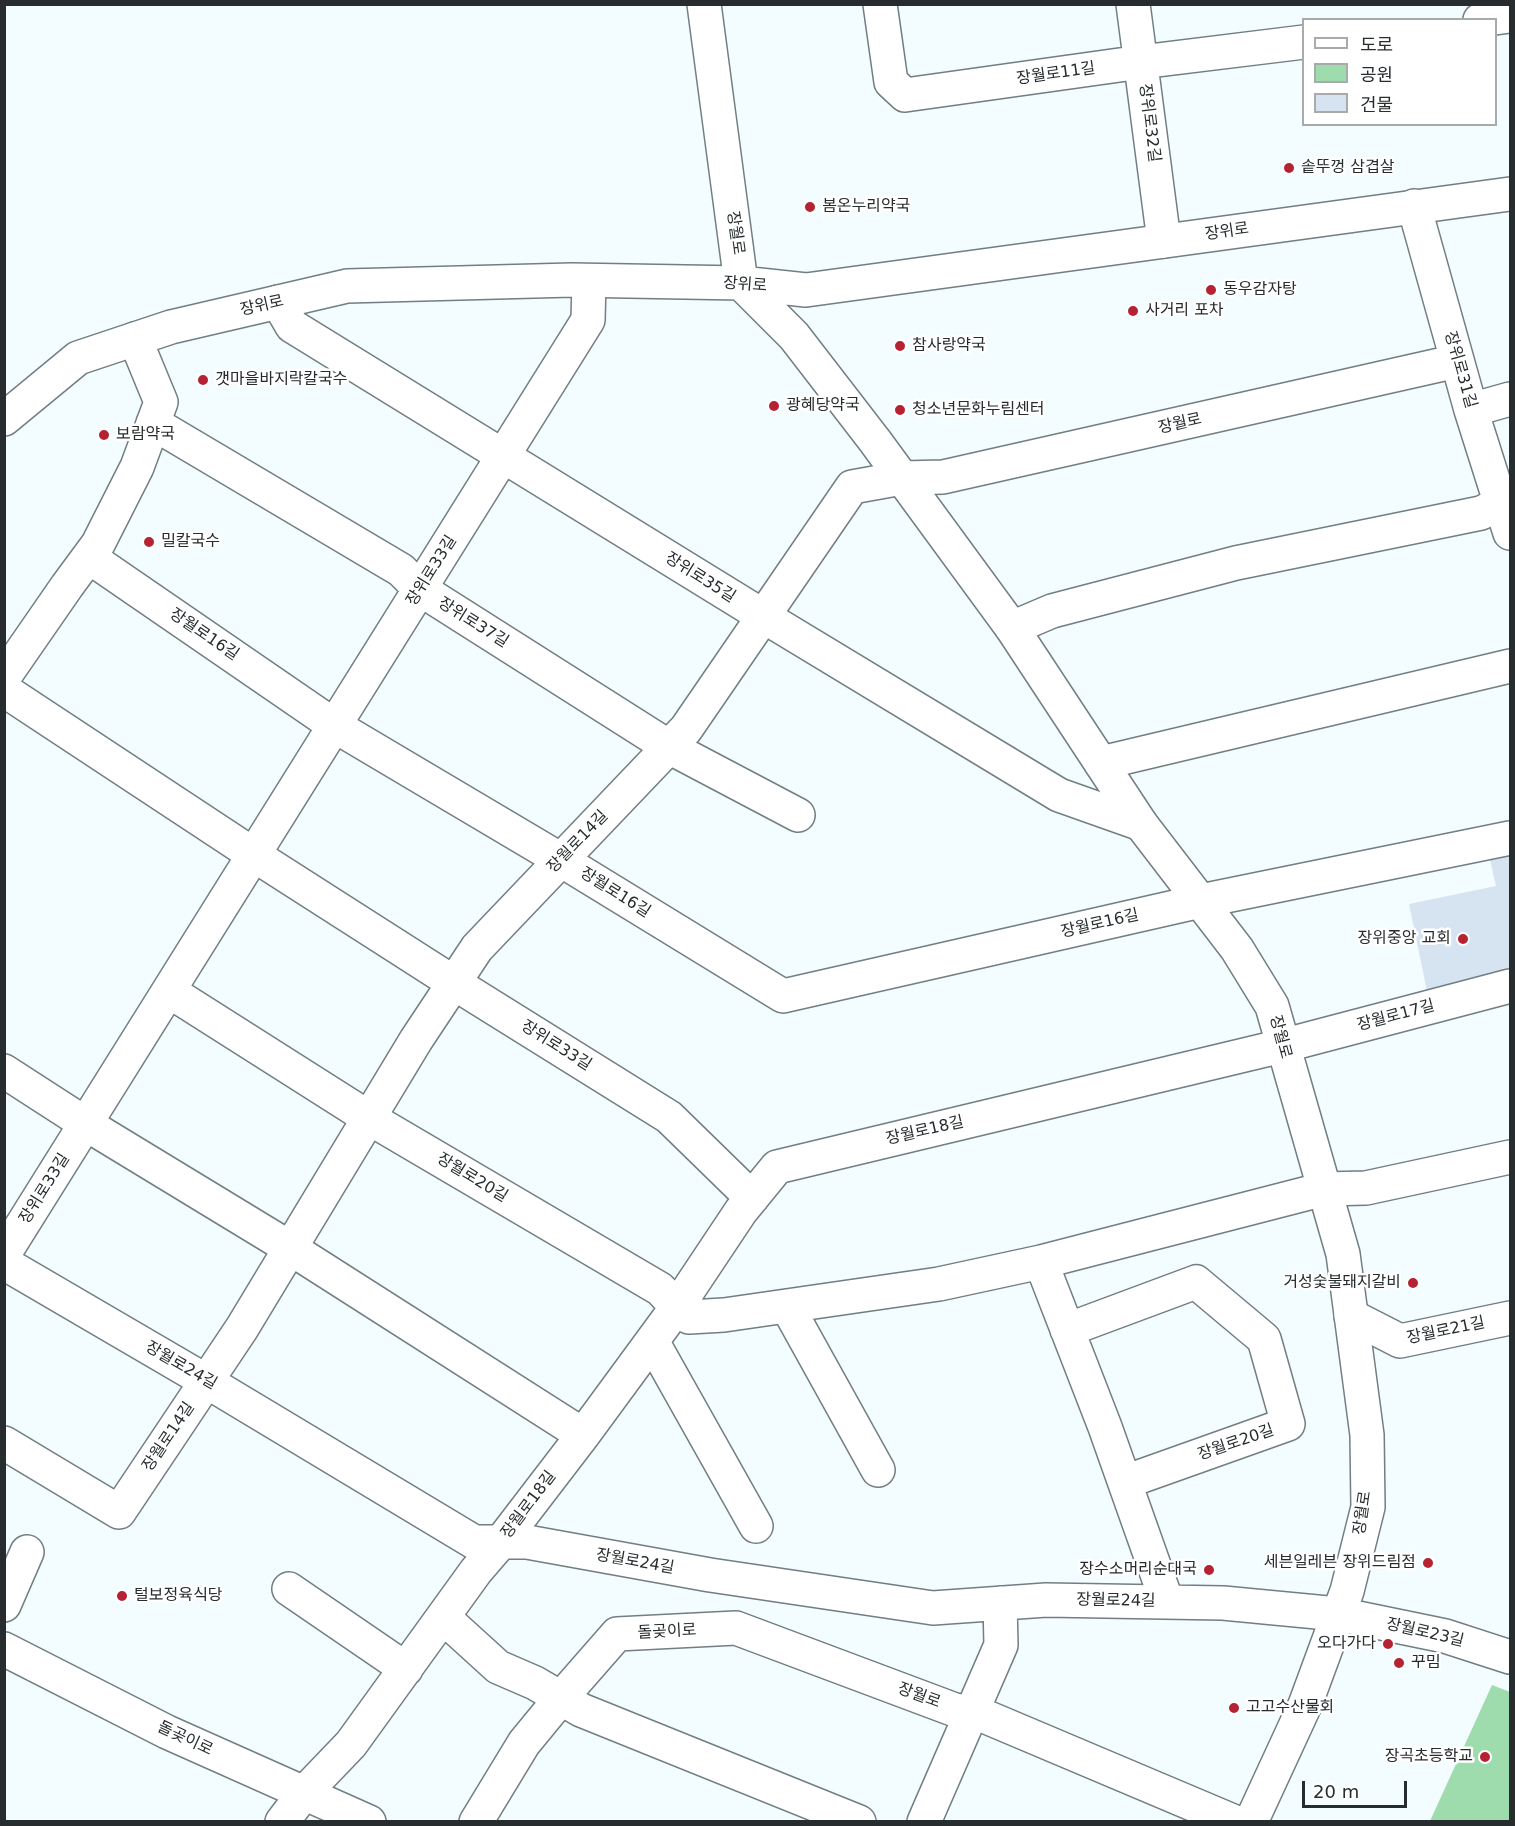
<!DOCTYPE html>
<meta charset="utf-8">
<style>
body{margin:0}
#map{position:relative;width:1515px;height:1826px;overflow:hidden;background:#f3fcff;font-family:"DejaVu Sans","Noto Sans KR",sans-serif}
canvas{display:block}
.frame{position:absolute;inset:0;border:6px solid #272c2e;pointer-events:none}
.legend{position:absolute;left:1302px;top:18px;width:195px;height:108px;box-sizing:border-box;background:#fff;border:2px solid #a9abab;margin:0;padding:8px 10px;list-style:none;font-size:18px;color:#272c2e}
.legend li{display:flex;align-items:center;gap:12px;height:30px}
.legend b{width:30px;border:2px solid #a9abab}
.scale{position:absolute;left:1302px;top:1781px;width:105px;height:27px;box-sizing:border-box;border:3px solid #272c2e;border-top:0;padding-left:8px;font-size:18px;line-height:21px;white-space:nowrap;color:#272c2e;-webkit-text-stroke:4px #fff;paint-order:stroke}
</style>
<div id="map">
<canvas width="1515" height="1826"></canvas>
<div class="frame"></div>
<ul class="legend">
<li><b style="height:8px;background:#fff"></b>도로</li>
<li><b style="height:16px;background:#9edcae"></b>공원</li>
<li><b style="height:16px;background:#d6e3f1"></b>건물</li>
</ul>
<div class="scale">20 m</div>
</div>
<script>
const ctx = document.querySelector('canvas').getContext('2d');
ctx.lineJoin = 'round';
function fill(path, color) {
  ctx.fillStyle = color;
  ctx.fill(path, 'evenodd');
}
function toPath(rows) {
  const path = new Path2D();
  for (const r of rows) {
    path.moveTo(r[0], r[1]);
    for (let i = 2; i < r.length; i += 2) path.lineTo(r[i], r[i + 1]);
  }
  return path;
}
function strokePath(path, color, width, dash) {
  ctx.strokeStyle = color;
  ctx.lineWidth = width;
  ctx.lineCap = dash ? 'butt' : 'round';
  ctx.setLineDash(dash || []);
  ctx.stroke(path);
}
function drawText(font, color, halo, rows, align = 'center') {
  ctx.font = font + ' "DejaVu Sans","Noto Sans KR",sans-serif';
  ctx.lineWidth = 5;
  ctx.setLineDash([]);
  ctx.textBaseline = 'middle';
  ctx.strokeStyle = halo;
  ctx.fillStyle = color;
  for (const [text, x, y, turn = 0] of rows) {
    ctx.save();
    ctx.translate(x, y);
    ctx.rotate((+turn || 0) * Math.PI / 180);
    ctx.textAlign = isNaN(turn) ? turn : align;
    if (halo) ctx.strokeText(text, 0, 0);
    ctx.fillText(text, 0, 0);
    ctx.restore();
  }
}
fill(toPath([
 [1492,1685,1510,1692,1510,1821,1430,1821]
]), '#9edcae');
fill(toPath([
 [1510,851,1510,974,1427,991,1409,904,1496,886,1489,855]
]), '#d6e3f1');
const street = toPath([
 [880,4,891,82,905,95,1141,62,1304,42],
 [1133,4,1164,241],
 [1480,20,1510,16],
 [1414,206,1471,410,1510,533],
 [278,302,292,326,763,616,1059,795,1141,824],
 [1471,410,1510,399],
 [153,423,401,570,420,589,669,747,798,815],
 [89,557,335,726,561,860,783,996,1201,901,1510,838],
 [1012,628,1052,611,1236,563,1481,513,1501,503],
 [4,677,67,586,98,544,137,467,161,402,135,339],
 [4,690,254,855,454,983,669,1117,752,1198],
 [1101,763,1510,666],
 [169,991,369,1118,660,1289,677,1307,689,1317,724,1315,939,1284,1041,1262,1324,1189,1366,1188,1510,1157],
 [4,1071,86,1124,290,1248,583,1435],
 [4,1254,588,320,589,281],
 [1041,1262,1105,1427,1167,1602],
 [4,1263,206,1381,474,1542,527,1542,710,1575,933,1608,1046,1600,1223,1603,1338,1614,1445,1636,1510,1657],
 [787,1306,878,1470],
 [1351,1316,1400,1341,1510,1318],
 [1067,1330,1196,1282,1264,1339,1288,1424,1125,1482],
 [652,1341,756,1526],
 [4,1443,119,1512,242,1328,416,1040,477,948,686,729,852,487,902,478,943,477,1457,361],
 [289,1589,406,1669],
 [4,1605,27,1552],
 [443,1617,498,1667,535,1683,581,1710,859,1822],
 [282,1822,304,1793,351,1744,476,1571,501,1542,583,1435,677,1307,741,1211,777,1167,1282,1046,1510,986],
 [476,1822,524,1743,561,1698,617,1634,736,1628,955,1710,984,1716,1235,1822],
 [924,1822,1001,1645,1000,1603]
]);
const secondary = toPath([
 [704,4,741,283,794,336,875,441,1012,628,1141,824,1237,949,1272,1006,1343,1254,1367,1435,1368,1507,1347,1591,1305,1705,1251,1822],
 [4,419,78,358,171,327,347,286,572,280,741,283,806,290,1510,194],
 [4,1649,167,1732,369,1822]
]);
strokePath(street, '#717e82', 36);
strokePath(secondary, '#717e82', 36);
strokePath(street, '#fff', 33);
strokePath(secondary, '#fff', 33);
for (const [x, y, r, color] of [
 [1289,168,6,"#b52332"],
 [810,207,6,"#b52332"],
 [1211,290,6,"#b52332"],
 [1133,311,6,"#b52332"],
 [900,346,6,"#b52332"],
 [203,380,6,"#b52332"],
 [774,406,6,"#b52332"],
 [900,410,6,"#b52332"],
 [104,435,6,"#b52332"],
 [149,542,6,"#b52332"],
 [1463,939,6,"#b52332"],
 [1413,1283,6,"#b52332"],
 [1428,1563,6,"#b52332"],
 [1209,1570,6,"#b52332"],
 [122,1596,6,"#b52332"],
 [1388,1644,6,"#b52332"],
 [1399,1663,6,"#b52332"],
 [1234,1708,6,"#b52332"],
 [1485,1757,6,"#b52332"]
]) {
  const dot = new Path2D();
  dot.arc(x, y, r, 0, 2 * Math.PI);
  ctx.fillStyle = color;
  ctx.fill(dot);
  strokePath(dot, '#fff', 2);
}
drawText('16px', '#272c2e', '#fff', [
 ["장월로11길",1056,74,-8],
 ["장위로32길",1149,123,83],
 ["장위로",1227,232,-8],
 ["장월로",735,233,82],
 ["장위로",745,285,4],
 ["장위로",262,306,-13],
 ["장위로31길",1460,370,74],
 ["장월로",1180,424,-13],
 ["장위로33길",432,571,-58],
 ["장위로35길",700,578,32],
 ["장위로37길",473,623,32],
 ["장월로16길",204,635,34],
 ["장월로14길",578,842,-46],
 ["장월로16길",615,893,32],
 ["장월로16길",1100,924,-13],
 ["장월로17길",1396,1016,-15],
 ["장월로",1280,1037,75],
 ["장위로33길",556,1046,32],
 ["장월로18길",925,1131,-13],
 ["장월로20길",472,1178,31],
 ["장위로33길",45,1189,-58],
 ["장월로21길",1446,1331,-12],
 ["장월로24길",181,1366,30],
 ["장월로14길",169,1437,-56],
 ["장월로20길",1236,1443,-19],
 ["장월로18길",529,1505,-53],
 ["장월로",1363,1513,-82],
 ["장월로24길",635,1562,10],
 ["장월로24길",1116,1601,1],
 ["돌곶이로",667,1632,-3],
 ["장월로23길",1425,1633,13],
 ["장월로",919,1696,20],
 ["돌곶이로",185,1739,25]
]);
drawText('16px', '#272c2e', '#fff', [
 ["솥뚜껑 삼겹살",1301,168],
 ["봄온누리약국",822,207],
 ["동우감자탕",1223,290],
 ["사거리 포차",1145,311],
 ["참사랑약국",912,346],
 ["갯마을바지락칼국수",215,380],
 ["광혜당약국",786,406],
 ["청소년문화누림센터",912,410],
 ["보람약국",116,435],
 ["밀칼국수",161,542],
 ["장위중앙 교회",1451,939,"right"],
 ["거성숯불돼지갈비",1401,1283,"right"],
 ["세븐일레븐 장위드림점",1416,1563,"right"],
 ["장수소머리순대국",1197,1570,"right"],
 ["털보정육식당",134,1596],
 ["오다가다",1376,1644,"right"],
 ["꾸밈",1411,1663],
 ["고고수산물회",1246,1708],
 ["장곡초등학교",1473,1757,"right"]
], 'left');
</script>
